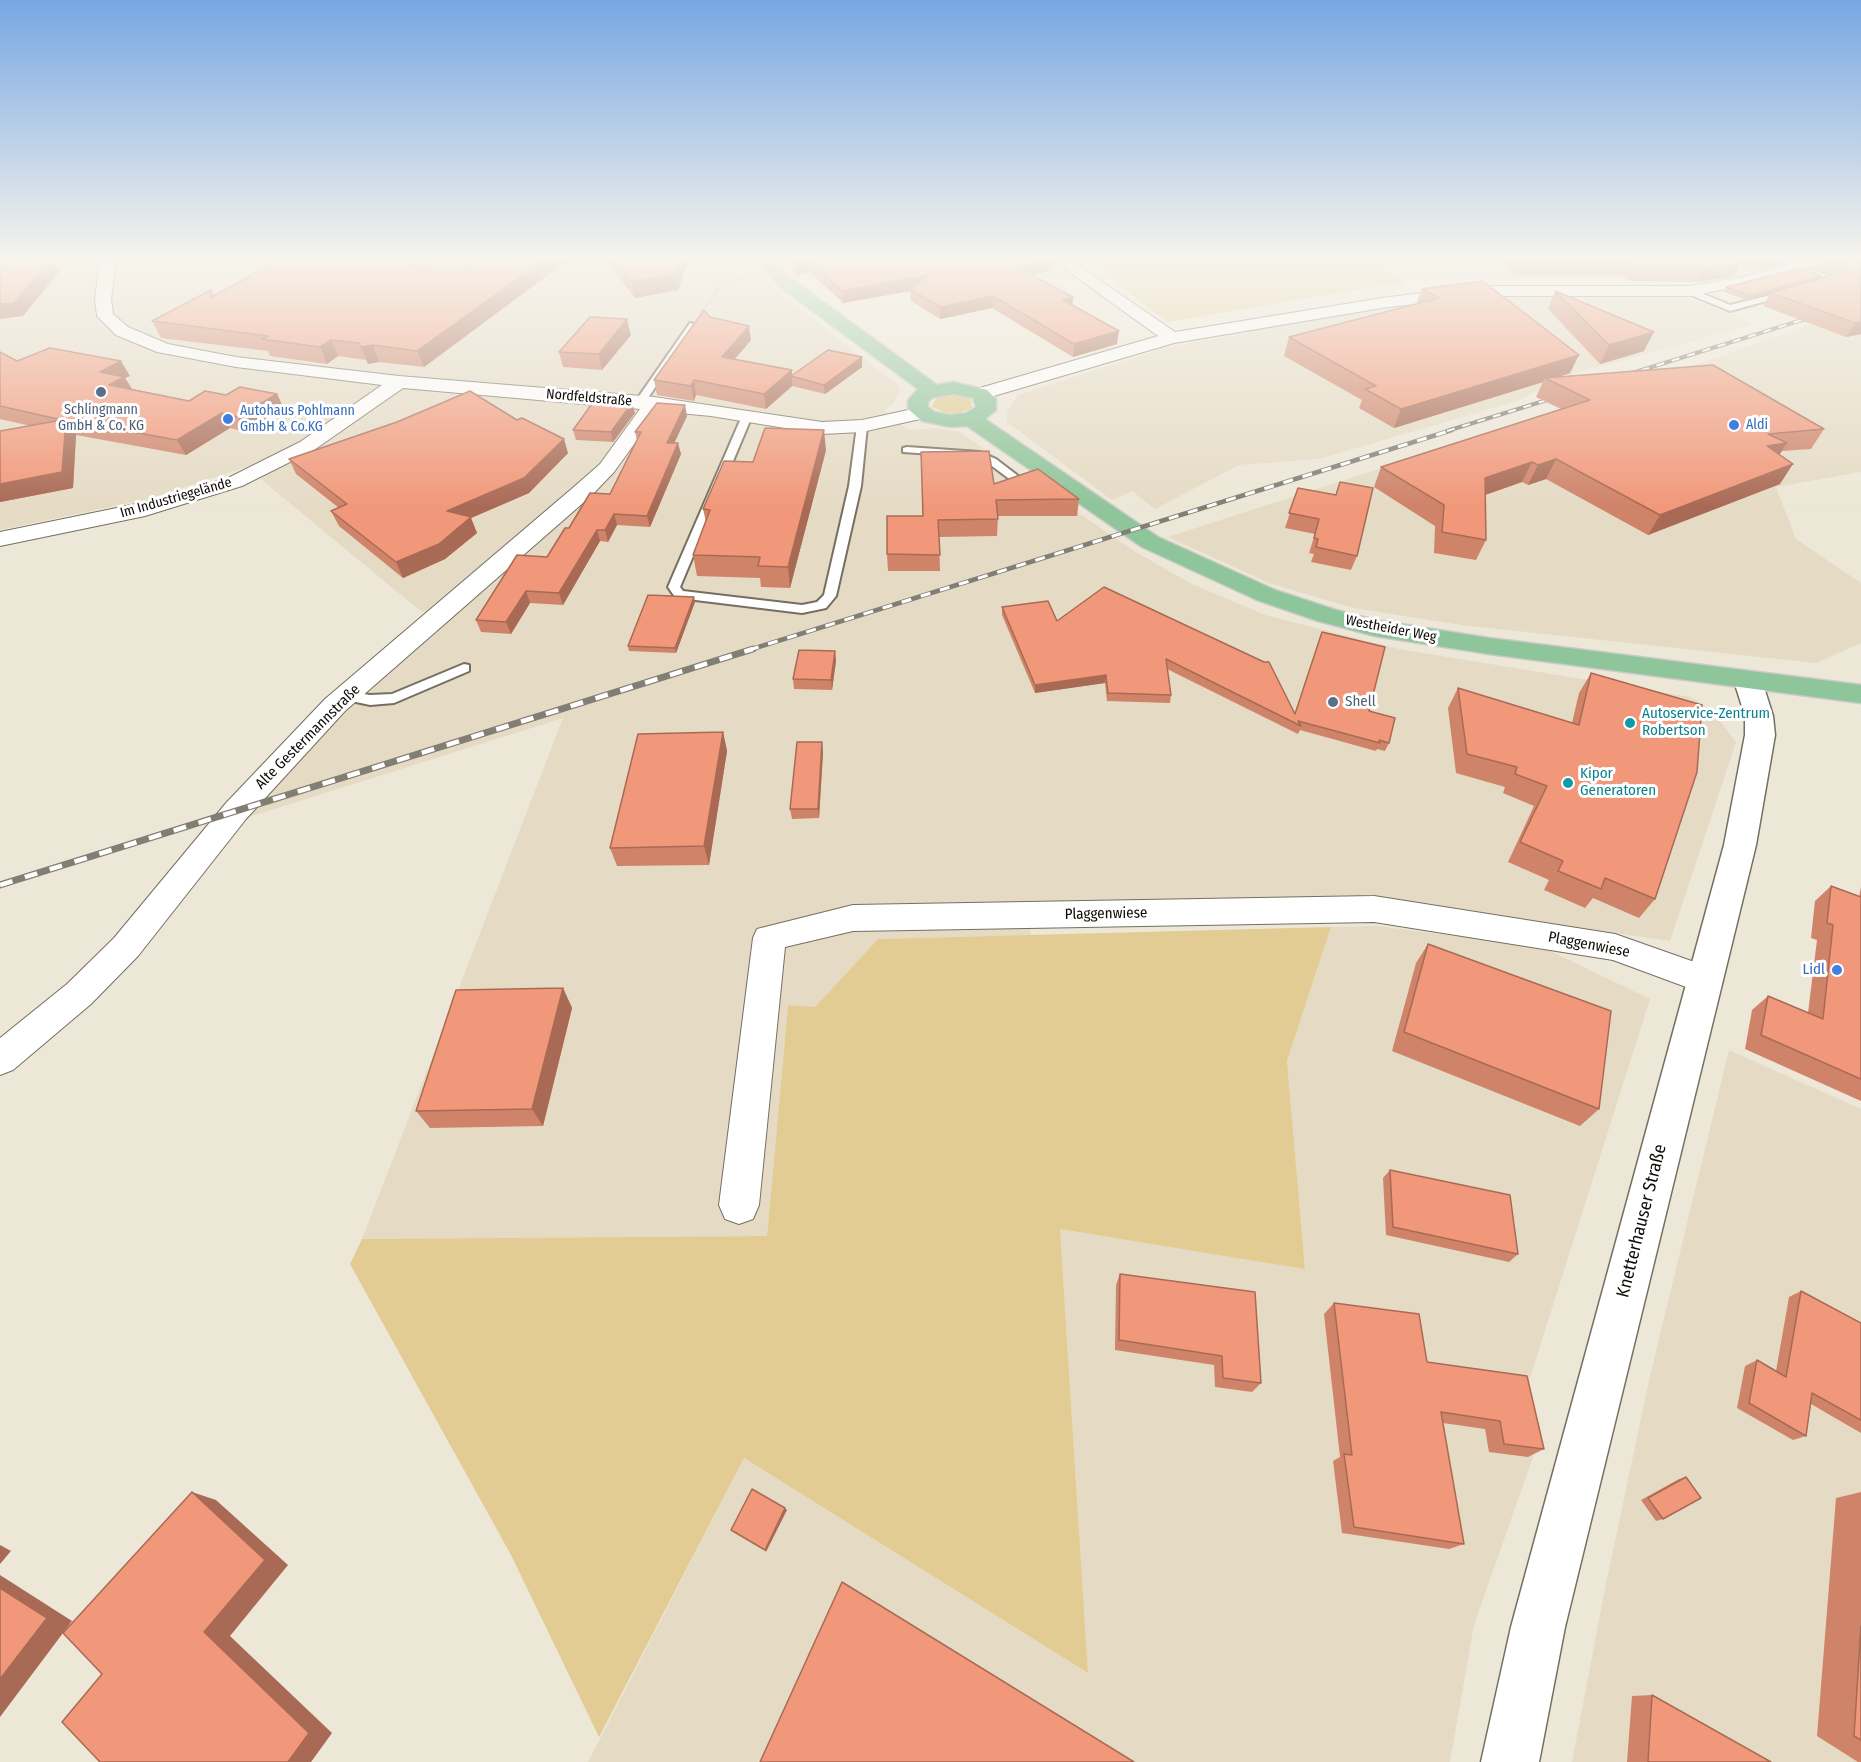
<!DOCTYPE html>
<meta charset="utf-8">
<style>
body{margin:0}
canvas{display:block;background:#ede7d7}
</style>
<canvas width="1861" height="1762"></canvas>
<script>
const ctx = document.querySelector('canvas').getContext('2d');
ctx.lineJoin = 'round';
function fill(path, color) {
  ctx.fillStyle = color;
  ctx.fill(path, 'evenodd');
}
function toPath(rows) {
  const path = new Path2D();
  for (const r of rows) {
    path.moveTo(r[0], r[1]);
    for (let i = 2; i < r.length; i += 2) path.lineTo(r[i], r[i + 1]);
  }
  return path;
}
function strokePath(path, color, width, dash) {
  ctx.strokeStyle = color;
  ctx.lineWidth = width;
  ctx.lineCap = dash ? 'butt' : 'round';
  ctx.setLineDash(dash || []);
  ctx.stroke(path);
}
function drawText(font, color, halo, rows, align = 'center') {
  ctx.font = font + ' "Fira Sans Condensed",sans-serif';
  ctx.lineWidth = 6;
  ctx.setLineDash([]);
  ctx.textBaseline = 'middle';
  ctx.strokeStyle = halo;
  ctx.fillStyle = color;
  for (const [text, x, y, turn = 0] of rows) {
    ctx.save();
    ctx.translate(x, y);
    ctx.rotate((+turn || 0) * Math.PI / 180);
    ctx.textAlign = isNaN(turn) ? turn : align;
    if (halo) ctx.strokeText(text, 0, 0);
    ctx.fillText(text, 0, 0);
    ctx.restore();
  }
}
fill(toPath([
 [121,261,746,261,761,278,900,387,894,404,884,410,909,430,937,428,960,432,1134,551,1190,583,1265,615,1399,649,1691,697,1712,711,1736,742,1670,941,1376,898,1027,903,1031,935,878,939,815,1007,788,1005,767,1236,362,1239,563,718,246,818,352,699,442,619,418,609,246,467,152,498,0,530,0,270,59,268,87,271,119,267],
 [1536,293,1680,294,1756,324,1575,373,1517,401,1319,459,1239,465,1155,509,1132,491,1112,500,1007,422,1007,411,1018,395,1164,348,1273,327,1458,297],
 [1861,307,1861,472,1776,487,1796,539,1861,583,1861,643,1816,663,1461,625,1353,608,1269,583,1168,537,1626,389],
 [1377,926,1542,947,1650,999,1522,1403,1533,1457,1474,1625,1450,1762,588,1762,744,1458,1088,1673,1060,1229,1305,1268,1287,1061,1331,927],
 [1729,1050,1861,1109,1861,1762,1572,1762,1604,1593,1650,1376]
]), '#e5dbc5');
fill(toPath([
 [1124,261,1377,261,1408,284,1379,286,1167,322,1094,265],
 [954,394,971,399,972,408,959,413,949,414,932,407,936,398],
 [1331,927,1287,1061,1305,1269,1060,1229,1088,1673,744,1458,599,1737,511,1555,350,1264,362,1239,767,1236,788,1005,815,1007,878,939]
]), '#e3cc94');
const lane = toPath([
 [1796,264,1835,278,1836,280,1815,288,1815,284,1825,280,1793,268,1796,264],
 [1689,288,1730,305,1788,291,1792,294,1730,311,1686,293,1689,288],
 [690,323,697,325,644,404,636,404,635,402,690,323],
 [747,413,752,416,680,587,683,591,802,605,817,602,824,595,849,486,857,426,862,423,867,426,861,486,836,596,826,608,802,613,679,598,675,597,668,587,742,416,747,413],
 [907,447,980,452,996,459,1022,479,1012,481,988,463,974,457,903,452,903,448,907,447],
 [464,664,469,665,469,671,394,703,370,705,342,699,340,696,347,691,370,695,392,694,464,664]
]);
const street = toPath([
 [100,261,116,261,111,299,113,314,128,327,168,344,236,357,399,376,654,397,822,422,862,420,922,407,932,413,929,417,862,432,822,434,711,416,658,411,614,472,591,496,345,711,246,819,138,956,91,1004,13,1070,0,1075,0,1038,67,984,114,938,226,803,325,699,575,486,600,464,640,409,403,388,314,450,242,486,145,516,0,546,0,532,141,503,228,478,300,442,382,385,236,367,157,352,116,335,97,316,95,299,100,261],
 [1054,261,1072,261,1175,332,1382,298,1478,286,1689,286,1744,277,1799,261,1823,261,1820,264,1752,284,1689,296,1478,296,1382,308,1174,343,987,398,973,398,971,394,973,390,1158,336,1054,261],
 [1374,896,1615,934,1717,970,1722,980,1717,990,1705,994,1613,960,1374,922,853,931,785,947,759,1205,753,1219,739,1224,725,1219,719,1205,753,938,757,929,853,905,1374,896]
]);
const secondary = toPath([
 [1748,672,1758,675,1762,681,1773,716,1775,735,1756,845,1565,1627,1539,1762,1481,1762,1511,1627,1724,845,1745,735,1745,716,1734,681,1738,675,1748,672]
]);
const primary = toPath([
 [758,261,775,261,792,279,937,385,953,382,987,390,996,399,996,410,985,419,1158,537,1275,590,1336,610,1375,620,1489,638,1861,685,1861,703,1489,654,1375,636,1318,621,1257,600,1142,547,967,426,950,427,922,421,908,409,908,400,918,389,780,287,758,261],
 [953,394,973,398,976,407,966,413,950,415,935,412,928,407,928,402,932,398,953,394]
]);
strokePath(lane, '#756f62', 4);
strokePath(street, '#756f62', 2);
strokePath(secondary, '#756f62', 3);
strokePath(primary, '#cacac8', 3);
strokePath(toPath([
 [52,267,83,268],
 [702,312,722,283,750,275]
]), '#969286', 2, [1, 2]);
fill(lane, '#fff');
fill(street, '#fff');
fill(secondary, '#fff');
fill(primary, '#8fc59a');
const railFar2 = toPath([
 [1626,375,1818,315],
 [1447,431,1560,396]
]);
const railFar1 = toPath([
 [749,650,1452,430]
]);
const rail = toPath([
 [0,885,753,649]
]);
strokePath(railFar2, '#827e74', 4);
strokePath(railFar1, '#827e74', 4.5);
strokePath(rail, '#827e74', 7);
strokePath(railFar2, '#fff', 2, [8]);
strokePath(railFar1, '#fff', 3, [10]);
strokePath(rail, '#fff', 4.5, [13]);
fill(toPath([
 [459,261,578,261,564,263,424,367,379,362,368,364,366,360,338,356,327,364,270,356,268,351,161,338,152,321,211,290,214,295,465,271],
 [606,261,688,261,678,290,635,298],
 [787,261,1054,261,1053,270,1032,275,1073,297,1072,305,1117,344,1073,357,992,308,940,319,911,301,910,291,843,303,810,272,796,275],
 [1501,261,1792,261,1757,271,1741,263,1734,276,1698,282,1630,281,1623,275,1515,275],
 [1818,261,1861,261,1861,334,1846,337,1763,306,1770,294,1747,300,1724,292,1726,287,1821,278,1833,275,1813,268],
 [1422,289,1570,373,1559,377,1824,429,1811,449,1782,451,1779,455,1780,484,1648,535,1546,479,1528,485,1522,482,1485,495,1486,540,1476,560,1434,553,1435,526,1374,487,1381,467,1561,409,1536,397,1543,382,1394,428,1359,408,1362,400,1284,356,1289,337,1416,304],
 [1555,291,1644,351,1600,364,1548,309],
 [710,317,751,340,735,359,792,370,792,375,862,367,825,394,792,386,766,409,696,395,694,401,657,395,654,380],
 [631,335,602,370,563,367,559,352],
 [0,352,17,361,130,376,125,378,132,389,189,401,226,395,277,394,284,409,246,432,230,428,186,455,76,435,73,488,0,502,0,431,31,426,0,419],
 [632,403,635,413,613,442,576,440,573,430],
 [687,416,674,443,681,454,650,527,617,525,608,542,600,541,563,605,530,603,511,634,481,632,476,620,547,557,569,528,610,494,637,440,635,432],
 [826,450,790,588,761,587,760,578,697,576,693,555,706,522,703,509,753,462],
 [921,452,994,484,1079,499,1077,516,998,516,997,536,939,537,940,571,888,571,887,554,923,516],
 [568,453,529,493,471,518,477,533,445,559,403,578,339,526,331,511,339,508,296,474,289,459],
 [1298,488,1357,556,1351,570,1311,562,1314,554,1309,553,1315,534,1285,528],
 [1104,587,1295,713,1369,711,1389,743,1385,751,1377,749,1376,751,1300,730,1298,734,1167,669,1171,695,1170,703,1107,701,1105,683,1035,693,1002,615,1002,607,1057,621],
 [695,602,676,653,629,651,628,646],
 [835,651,836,661,832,690,794,689,793,679],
 [1591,673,1655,899,1639,918,1593,898,1585,908,1544,890,1549,880,1508,862,1534,806,1503,793,1505,787,1456,773,1448,708,1458,688,1572,723,1579,693],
 [723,732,727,751,709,865,617,866,610,848],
 [823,752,819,818,792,819,790,809],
 [1831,886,1859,897,1861,887,1861,1101,1745,1049,1752,1010,1768,996,1808,1013,1817,940,1811,938,1815,901],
 [1428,944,1599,1109,1580,1126,1392,1051,1416,963],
 [563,988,572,1008,543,1126,430,1128,416,1111],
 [1390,1170,1518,1254,1509,1262,1386,1235,1383,1178],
 [1120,1274,1261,1383,1252,1392,1215,1387,1214,1365,1115,1350,1116,1285],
 [1801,1291,1861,1323,1861,1433,1811,1404,1806,1436,1793,1440,1737,1408,1745,1366,1757,1360,1776,1371,1789,1297],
 [1334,1303,1427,1362,1544,1449,1528,1457,1489,1452,1485,1429,1443,1423,1464,1544,1449,1549,1342,1533,1333,1461,1340,1457,1324,1314],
 [1686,1477,1663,1519,1656,1521,1641,1500,1679,1479],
 [1861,1492,1861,1762,1858,1762,1817,1736,1836,1498],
 [1652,1695,1771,1762,1627,1762,1632,1696]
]), '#cf8369');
fill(toPath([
 [49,261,52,261,59,272,23,316,0,319,0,304],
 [542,261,578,261,564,263,424,367,417,351],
 [680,261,688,261,678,290,635,298,632,282],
 [806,261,809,261,810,272,796,275,795,263],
 [1042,261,1054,261,1053,270,1016,279,1017,267],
 [1763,261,1792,261,1757,271],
 [1741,263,1734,276,1698,282,1705,269],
 [929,275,910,289,910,291,843,303,842,291],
 [1822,276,1820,281,1771,293,1770,294,1747,300,1750,296],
 [993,296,992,308,940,319,940,307],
 [1073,297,1072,309,1063,300],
 [627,319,631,335,602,370,599,354],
 [1861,322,1861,334,1846,337,1855,323],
 [749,326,751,340,724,371,722,357],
 [1119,331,1117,344,1073,357,1074,344],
 [1654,332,1644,351,1600,364,1609,345],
 [331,340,338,356,327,364,320,347],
 [373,345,379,362,368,364,361,347],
 [1579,355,1570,373,1549,380,1545,378,1543,382,1394,428,1401,409],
 [862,357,862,367,825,394,824,385],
 [121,361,130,376,125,378,133,391,110,386,100,372],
 [792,370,792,386,766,409,764,394],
 [694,380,696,395,694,401,691,386],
 [277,394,284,409,246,432,238,417],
 [632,403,635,413,613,442,611,432],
 [685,405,687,416,669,454,667,443],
 [222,413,230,428,186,455,177,440],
 [66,420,76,435,73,488,0,502,0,484],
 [824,430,826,450,790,588,788,567],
 [564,439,568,453,529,493,471,518,477,533,445,559,403,578,396,562,447,511],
 [678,443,681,454,650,527,647,516],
 [1787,443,1774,463,1767,446],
 [1556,459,1546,479,1528,485,1538,465],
 [1532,462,1522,482,1476,498,1485,478],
 [1793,464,1780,484,1648,535,1660,515],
 [614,514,617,525,608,542,605,530],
 [597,530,600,541,563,605,559,593],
 [526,591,530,603,511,634,506,622],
 [694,597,695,602,676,653,675,648],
 [835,651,836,661,832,690,831,680],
 [1106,675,1105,683,1035,693,1035,685],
 [723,732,727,751,709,865,704,846],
 [822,742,823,752,819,818,818,809],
 [563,988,572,1008,543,1126,532,1109],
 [192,1492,216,1500,288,1565,230,1636,332,1733,311,1762,288,1762,204,1632],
 [785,1508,787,1510,766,1552,765,1550],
 [0,1545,11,1551,0,1564],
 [0,1575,72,1621,0,1717]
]), '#a96a55');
const building = toPath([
 [0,261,49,261,14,303,0,304,0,261],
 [277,261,378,261,470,271,463,261,542,261,417,351,373,345,361,347,359,343,331,340,320,347,262,339,269,336,152,321,211,290,210,298,277,261],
 [615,261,680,261,675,274,632,282,615,261],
 [793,261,806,261,795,263,793,261],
 [810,261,1043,261,1017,267,1073,297,1063,300,1119,331,1074,344,993,296,940,307,910,289,929,275,842,291,810,261],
 [1519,261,1737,261,1741,263,1705,269,1636,268,1629,262,1520,262,1519,261],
 [1837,261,1861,261,1861,322,1855,323,1771,293,1845,271,1844,263,1837,261],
 [1801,268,1822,276,1750,296,1726,287,1801,268],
 [1483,281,1579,355,1401,409,1365,389,1376,386,1289,337,1439,298,1422,289,1483,281],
 [1555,291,1654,332,1609,345,1555,291],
 [704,310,710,317,749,326,722,357,792,370,764,394,694,380,691,386,654,380,704,310],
 [590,317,627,319,599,354,559,352,590,317],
 [50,348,121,361,100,372,124,377,109,385,189,401,205,391,226,395,240,387,277,394,238,417,222,413,177,440,66,420,62,472,0,484,0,431,62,420,0,406,0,352,17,361,50,348],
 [828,350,862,357,824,385,791,376,828,350],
 [1713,365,1824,429,1768,434,1787,443,1767,446,1793,464,1660,515,1556,459,1538,465,1532,462,1485,478,1486,540,1442,532,1444,505,1381,467,1590,400,1545,378,1713,365],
 [470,391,517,420,522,418,564,439,524,478,447,511,471,517,439,544,396,562,331,511,347,504,289,459,397,422,470,391],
 [594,401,632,403,611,432,573,430,594,401],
 [657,403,685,405,667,443,678,443,647,516,614,514,605,530,597,530,559,593,526,591,506,622,476,620,517,555,547,557,565,528,569,528,590,493,610,494,641,432,635,432,657,403],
 [765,428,824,430,788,567,758,566,760,557,693,555,710,510,703,509,724,461,753,462,765,428],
 [989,451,994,484,1038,469,1079,499,996,500,998,519,938,520,940,555,887,554,887,516,923,516,921,452,989,451],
 [1340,482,1373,488,1357,556,1316,547,1318,539,1314,538,1319,519,1289,513,1298,488,1336,495,1340,482],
 [1104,587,1264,662,1269,662,1295,714,1322,632,1385,647,1369,711,1395,718,1389,743,1379,740,1380,743,1298,721,1301,726,1166,659,1171,695,1108,693,1106,675,1035,685,1002,607,1048,601,1057,621,1104,587],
 [648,595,694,597,675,648,628,646,648,595],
 [799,650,835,651,831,680,793,679,799,650],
 [1591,673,1702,705,1697,772,1655,899,1605,878,1601,889,1558,871,1563,861,1520,842,1547,786,1515,774,1517,767,1467,754,1458,688,1579,725,1591,673],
 [723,732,704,846,610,848,638,734,723,732],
 [797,742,822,742,818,809,790,809,797,742],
 [1831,886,1861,897,1861,1079,1761,1035,1768,996,1823,1019,1833,925,1827,923,1831,886],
 [1428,944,1611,1011,1599,1109,1404,1032,1428,944],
 [563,988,532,1109,416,1111,456,990,563,988],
 [1390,1170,1510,1195,1518,1254,1393,1227,1390,1170],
 [1120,1274,1255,1292,1261,1383,1223,1378,1222,1356,1119,1340,1120,1274],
 [1801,1291,1861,1323,1861,1420,1812,1393,1806,1436,1749,1403,1757,1360,1786,1377,1801,1291],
 [1334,1303,1419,1314,1427,1362,1527,1376,1544,1449,1504,1444,1500,1421,1441,1412,1464,1544,1354,1527,1344,1454,1352,1455,1334,1303],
 [1686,1477,1701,1498,1663,1519,1648,1498,1686,1477],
 [752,1489,785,1508,765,1550,731,1530,752,1489],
 [192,1492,265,1560,204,1632,309,1733,288,1762,100,1762,62,1722,102,1674,63,1633,192,1492],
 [842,1582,1134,1762,760,1762,842,1582],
 [0,1588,47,1618,0,1679,0,1588],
 [1861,1626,1861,1740,1854,1736,1861,1626],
 [1652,1695,1771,1762,1648,1762,1652,1695]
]);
fill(building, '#f1987a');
strokePath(building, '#a96a55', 1.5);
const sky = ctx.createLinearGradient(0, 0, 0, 507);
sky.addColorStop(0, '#77a7e3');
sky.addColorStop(0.51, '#f7f4ed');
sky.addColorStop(1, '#f7f4ed00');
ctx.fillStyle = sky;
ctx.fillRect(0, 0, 1861, 507);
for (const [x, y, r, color] of [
 [101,392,6,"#5c6f8a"],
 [228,419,6,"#3f7fe0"],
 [1734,425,6,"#3f7fe0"],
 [1333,702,6,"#5c6f8a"],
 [1630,723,6,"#0f9aa8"],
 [1568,783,6,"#0f9aa8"],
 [1837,970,6,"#3f7fe0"]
]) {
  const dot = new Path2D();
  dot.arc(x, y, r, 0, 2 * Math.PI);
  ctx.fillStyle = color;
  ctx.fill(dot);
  strokePath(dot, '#fff', 2);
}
drawText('14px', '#0e0c07', '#fff', [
 ["Nordfeldstraße",589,398,5],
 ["Im Industriegelände",176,498,-16],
 ["Westheider Weg",1391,629,11]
]);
drawText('14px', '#4e5e75', '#fff', [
 ["Schlingmann",101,410],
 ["GmbH & Co. KG",101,426]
]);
drawText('14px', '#366cbe', '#fff', [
 ["Autohaus Pohlmann",240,411],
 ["GmbH & Co.KG",240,427],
 ["Aldi",1746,425]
], 'left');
drawText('15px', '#4e5e75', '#fff', [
 ["Shell",1345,702]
], 'left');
drawText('15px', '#0d838f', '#fff', [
 ["Autoservice-Zentrum",1642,714],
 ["Robertson",1642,731],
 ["Kipor",1580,774],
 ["Generatoren",1580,791]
], 'left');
drawText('15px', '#0e0c07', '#fff', [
 ["Alte Gestermannstraße",308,737,-45],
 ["Plaggenwiese",1106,914,-1],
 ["Plaggenwiese",1589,945,11]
]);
drawText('15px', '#366cbe', '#fff', [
 ["Lidl",1825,970]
], 'right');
drawText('18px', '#0e0c07', '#fff', [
 ["Knetterhauser Straße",1642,1221,-76]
]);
</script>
